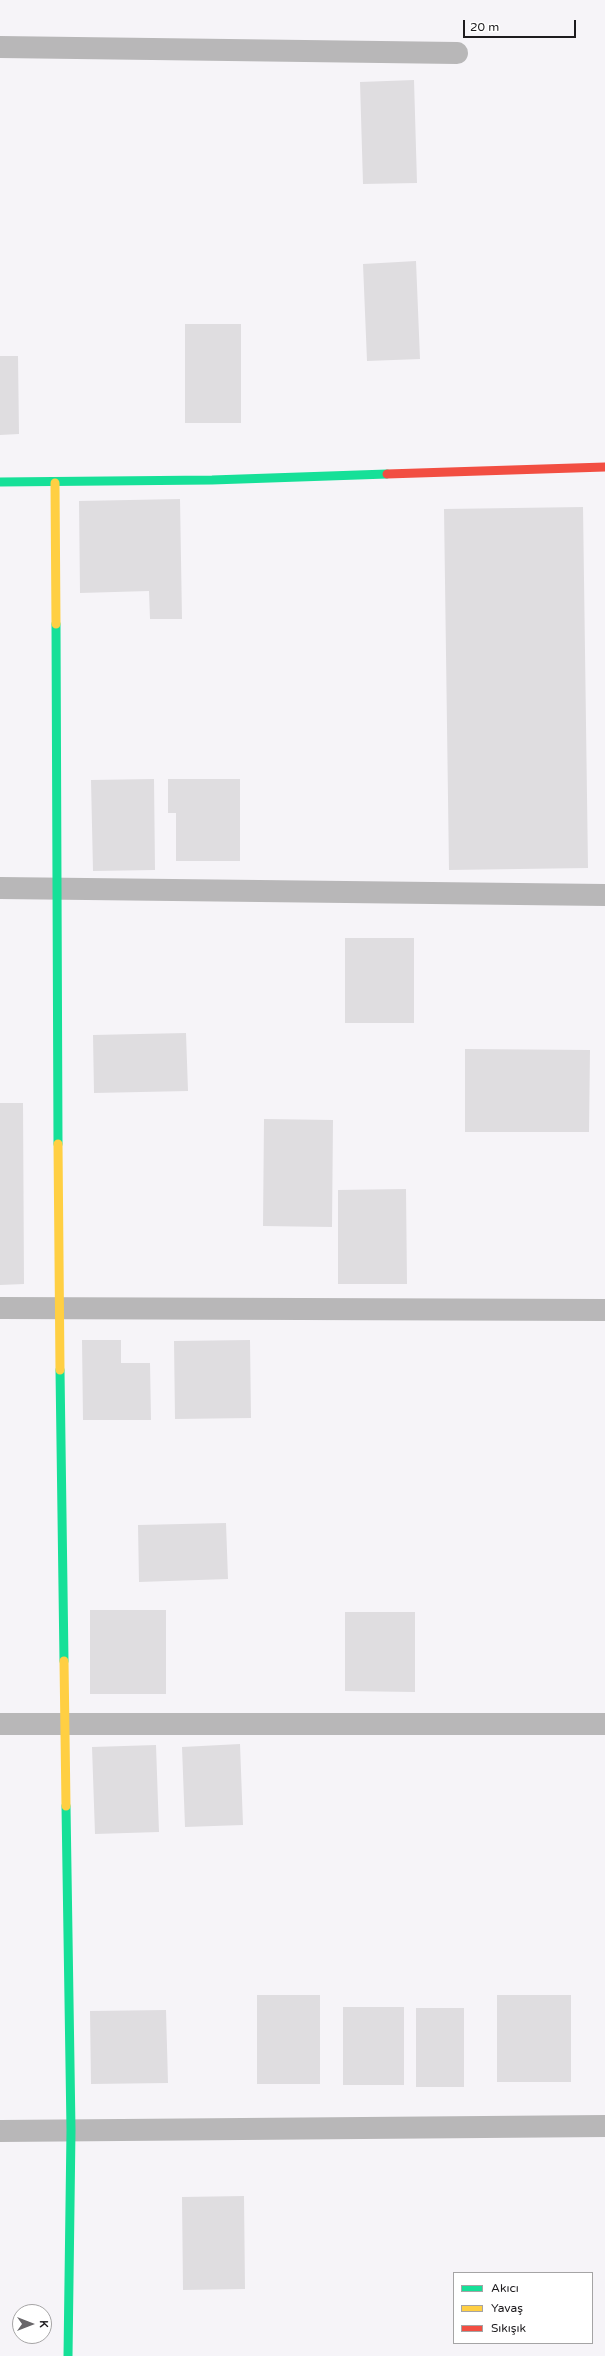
<!DOCTYPE html>
<meta charset="utf-8">
<style>
body{margin:0}
#map{position:relative;width:605px;height:2356px;overflow:hidden;background:#f6f4f8;font-family:"Varela Round",sans-serif}
canvas{display:block}
.legend{position:absolute;left:453px;top:2272px;width:140px;height:72px;box-sizing:border-box;background:#fff;border:1px solid #a5a4a5;margin:0;padding:5px 7px;list-style:none;font-size:12px;color:#1d1b1e}
.legend li{display:flex;align-items:center;gap:8px;height:20px}
.legend b{width:20px;border:1px solid #a5a4a5}
.north{position:absolute;left:12px;top:2304px;width:40px;height:40px;box-sizing:border-box;background:#fff;border:1px solid #a5a4a5;border-radius:50%;rotate:90deg;font-size:11px;font-weight:700;line-height:16px;text-align:center;color:#1d1b1e}
.north::after{content:'';display:block;margin:auto;width:14px;height:18px;background:#69676a;clip-path:polygon(50% 0,100% 100%,50% 72%,0 100%)}
.scale{position:absolute;left:463px;top:20px;width:113px;height:18px;box-sizing:border-box;border:2px solid #1d1b1e;border-top:0;padding-left:5px;font-size:12px;line-height:14px;white-space:nowrap;color:#1d1b1e;-webkit-text-stroke:3px #fff;paint-order:stroke}
</style>
<div id="map">
<canvas width="605" height="2356"></canvas>
<ul class="legend">
<li><b style="height:5px;background:#16e098"></b>Akıcı</li>
<li><b style="height:5px;background:#ffcf43"></b>Yavaş</li>
<li><b style="height:5px;background:#f24e42"></b>Sıkışık</li>
</ul>
<div class="north">K</div>
<div class="scale">20 m</div>
</div>
<script>
const ctx = document.querySelector('canvas').getContext('2d');
ctx.lineJoin = 'round';
function fill(path, color) {
  ctx.fillStyle = color;
  ctx.fill(path, 'evenodd');
}
function toPath(rows) {
  const path = new Path2D();
  for (const r of rows) {
    path.moveTo(r[0], r[1]);
    for (let i = 2; i < r.length; i += 2) path.lineTo(r[i], r[i + 1]);
  }
  return path;
}
function strokePath(path, color, width, dash) {
  ctx.strokeStyle = color;
  ctx.lineWidth = width;
  ctx.lineCap = dash ? 'butt' : 'round';
  ctx.setLineDash(dash || []);
  ctx.stroke(path);
}
fill(toPath([
 [414,80,417,183,363,184,360,82],
 [416,261,420,359,367,361,363,264],
 [185,324,241,324,241,423,185,423],
 [0,356,18,356,19,434,0,435],
 [180,499,182,619,150,619,149,591,80,593,79,501],
 [583,507,588,868,449,870,444,509],
 [154,779,155,870,93,871,91,780],
 [168,779,240,779,240,861,176,861,176,813,168,813],
 [345,938,414,938,414,1023,345,1023],
 [186,1033,188,1091,94,1093,93,1035],
 [465,1049,590,1050,589,1132,465,1132],
 [0,1103,23,1103,24,1284,0,1285],
 [264,1119,333,1120,332,1227,263,1226],
 [406,1189,407,1284,338,1284,338,1190],
 [82,1340,121,1340,121,1363,150,1363,151,1420,83,1420],
 [250,1340,251,1418,175,1419,174,1341],
 [226,1523,228,1579,139,1582,138,1525],
 [90,1610,166,1610,166,1694,90,1694],
 [345,1612,415,1612,415,1692,345,1691],
 [240,1744,243,1825,185,1827,182,1747],
 [156,1745,159,1832,95,1834,92,1747],
 [257,1995,320,1995,320,2084,257,2084],
 [497,1995,571,1995,571,2082,497,2082],
 [343,2007,404,2007,404,2085,343,2085],
 [416,2008,464,2008,464,2087,416,2087],
 [166,2010,168,2083,91,2084,90,2011],
 [244,2196,245,2289,183,2290,182,2197]
]), '#dfdde0');
strokePath(toPath([
 [0,47,457,53],
 [0,888,605,895],
 [0,1308,605,1310],
 [0,1724,605,1724],
 [0,2131,605,2126]
]), '#b8b7b8', 22);
strokePath(toPath([
 [0,482,212,480,387,474],
 [56,624,58,1144],
 [60,1370,64,1661],
 [66,1806,71,2130,68,2356]
]), '#16e098', 9);
strokePath(toPath([
 [55,483,56,624],
 [58,1144,60,1370],
 [64,1661,66,1806]
]), '#ffcf43', 9);
strokePath(toPath([
 [387,474,605,467]
]), '#f24e42', 9);
</script>
